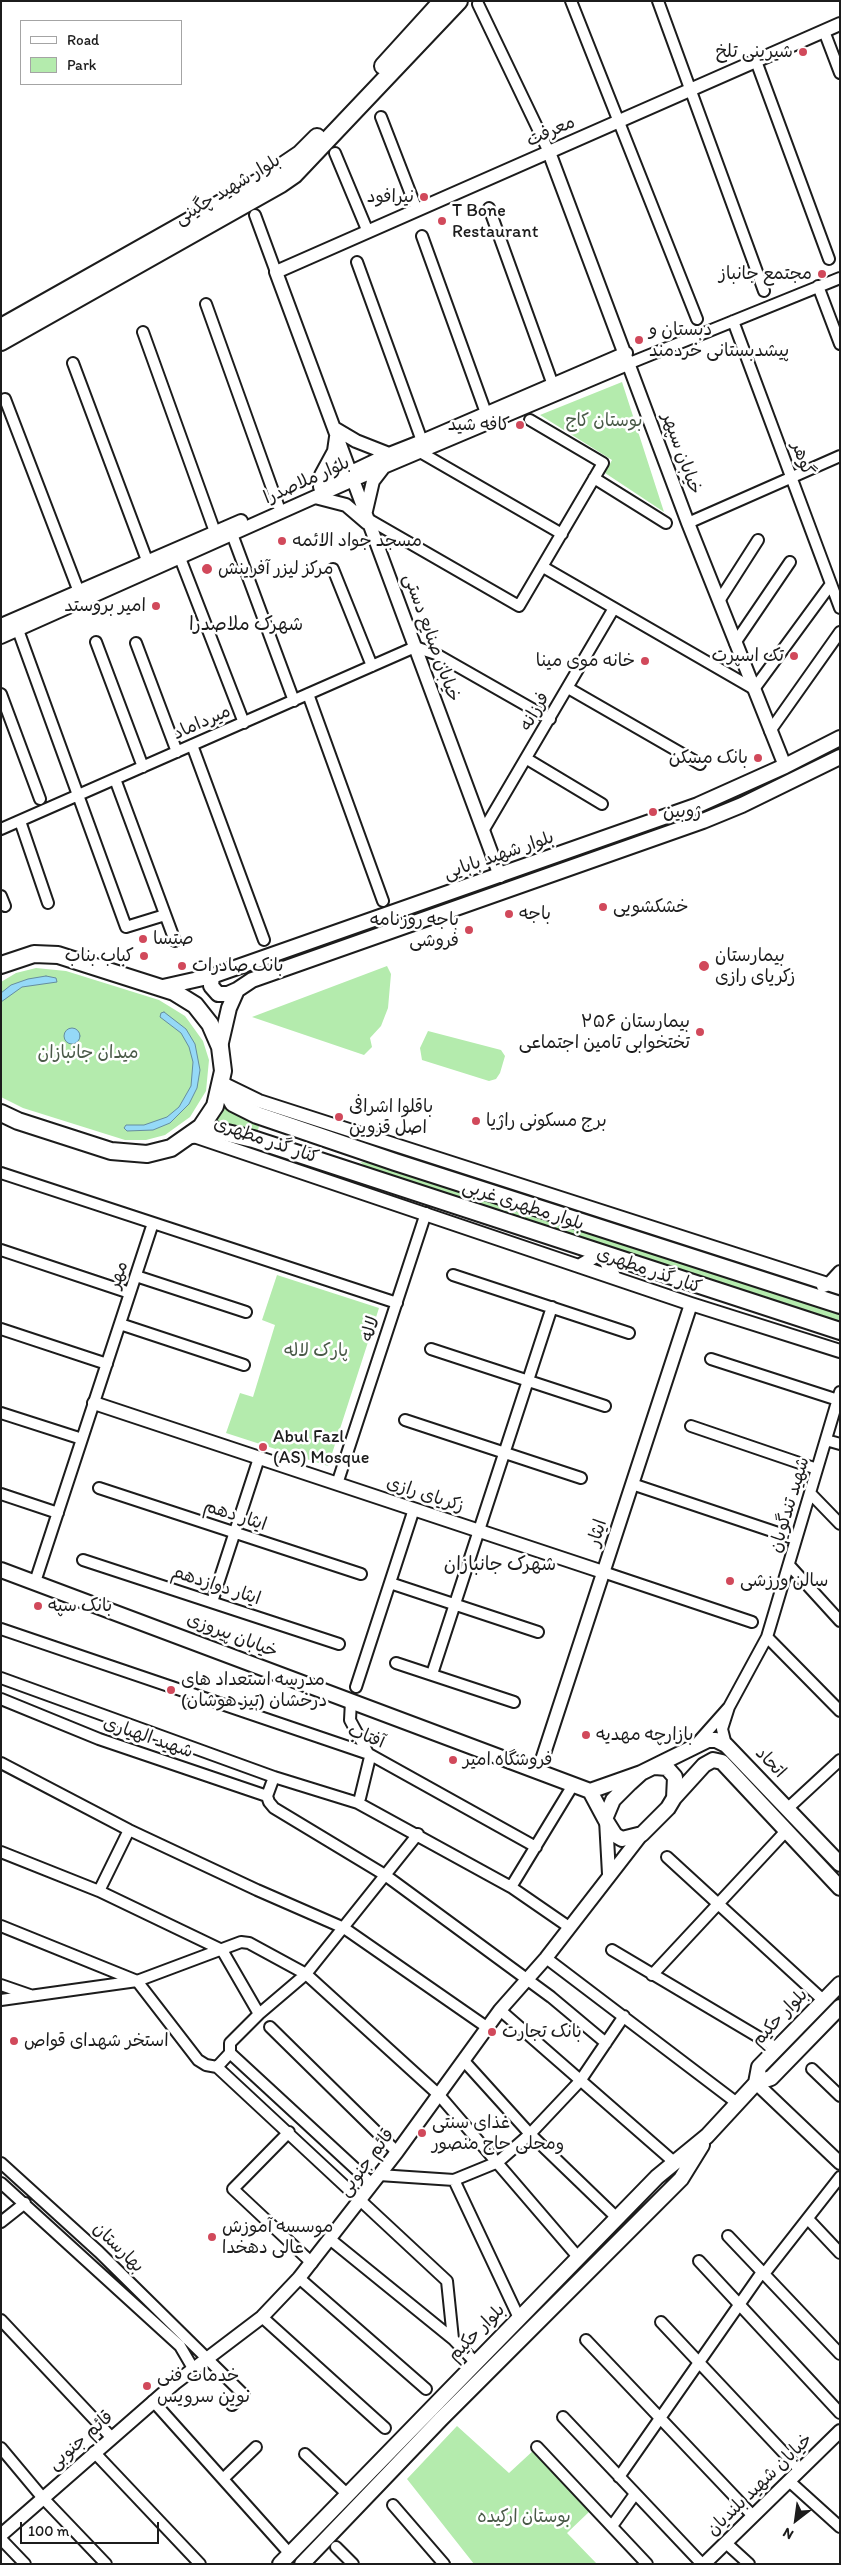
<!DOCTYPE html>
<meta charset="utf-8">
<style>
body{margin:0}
#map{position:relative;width:841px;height:2565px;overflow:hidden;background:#fff;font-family:Itim,sans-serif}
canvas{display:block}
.frame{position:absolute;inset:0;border:2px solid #1c1c1c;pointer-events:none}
.legend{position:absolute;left:20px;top:20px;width:162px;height:65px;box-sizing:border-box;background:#fff;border:1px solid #a4a4a4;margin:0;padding:6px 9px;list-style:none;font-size:15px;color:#1c1c1c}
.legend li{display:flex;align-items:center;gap:10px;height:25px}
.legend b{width:25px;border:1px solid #a4a4a4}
.north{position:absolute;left:771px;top:2495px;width:50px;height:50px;-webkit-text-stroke:4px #fff;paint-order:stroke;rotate:210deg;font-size:14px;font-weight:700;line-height:20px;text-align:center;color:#1c1c1c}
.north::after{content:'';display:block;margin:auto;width:18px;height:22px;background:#1c1c1c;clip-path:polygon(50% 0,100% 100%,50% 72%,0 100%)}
.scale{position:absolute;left:20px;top:2522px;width:139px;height:22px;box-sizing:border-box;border:2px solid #1c1c1c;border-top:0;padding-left:6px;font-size:15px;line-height:18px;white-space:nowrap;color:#1c1c1c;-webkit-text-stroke:4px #fff;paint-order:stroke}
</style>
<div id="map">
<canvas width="841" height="2565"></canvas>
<div class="frame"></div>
<ul class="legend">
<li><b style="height:6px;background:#fff"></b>Road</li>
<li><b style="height:14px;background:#b4ebad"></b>Park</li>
</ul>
<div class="north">N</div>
<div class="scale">100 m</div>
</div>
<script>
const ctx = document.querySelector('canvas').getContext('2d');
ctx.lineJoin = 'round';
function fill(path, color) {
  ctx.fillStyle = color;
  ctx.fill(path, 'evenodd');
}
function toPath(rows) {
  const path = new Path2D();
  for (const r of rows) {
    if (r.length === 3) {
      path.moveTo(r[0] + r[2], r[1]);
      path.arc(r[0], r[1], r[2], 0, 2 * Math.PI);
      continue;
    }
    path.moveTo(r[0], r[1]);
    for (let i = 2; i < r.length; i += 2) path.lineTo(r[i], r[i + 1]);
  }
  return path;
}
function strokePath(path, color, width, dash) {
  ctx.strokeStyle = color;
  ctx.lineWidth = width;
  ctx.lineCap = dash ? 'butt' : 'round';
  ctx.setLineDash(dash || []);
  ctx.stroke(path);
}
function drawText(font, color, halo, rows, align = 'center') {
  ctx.font = font + ' Itim,"Playpen Sans Arabic",sans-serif';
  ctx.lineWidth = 5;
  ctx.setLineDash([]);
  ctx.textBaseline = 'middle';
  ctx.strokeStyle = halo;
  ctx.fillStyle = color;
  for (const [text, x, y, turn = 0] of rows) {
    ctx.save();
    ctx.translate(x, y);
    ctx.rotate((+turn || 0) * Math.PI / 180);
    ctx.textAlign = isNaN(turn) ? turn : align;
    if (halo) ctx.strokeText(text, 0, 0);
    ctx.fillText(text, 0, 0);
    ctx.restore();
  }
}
fill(toPath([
 [622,382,664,512,605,473,612,460,540,415],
 [387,966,391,974,388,1008,381,1026,370,1038,372,1047,364,1055,252,1017],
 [36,968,66,971,159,1000,185,1016,203,1041,209,1060,206,1091,190,1117,165,1135,146,1140,125,1140,23,1108,1,1097,1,982,16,973],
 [428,1031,501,1050,505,1056,500,1073,496,1079,489,1081,422,1060,420,1048],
 [222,1101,234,1112,259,1126,257,1134,212,1119],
 [360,1162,375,1163,840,1312,840,1325,370,1170],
 [277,1275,379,1308,328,1466,226,1433,240,1393,253,1397,275,1325,262,1320],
 [457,2426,509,2473,535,2449,590,2511,567,2533,597,2564,474,2564,407,2479]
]), '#b4ebad');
const water = toPath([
 [46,976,56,978,57,982,22,987,1,1002,1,993,11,985,28,979,46,976],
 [164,1012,186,1029,195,1044,200,1070,197,1088,189,1104,170,1123,153,1130,127,1131,124,1128,126,1125,144,1125,167,1117,179,1107,191,1086,193,1062,189,1047,181,1033,160,1017,161,1013,164,1012],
 [72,1036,8]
]);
fill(water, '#95d9f7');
strokePath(water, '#658d9f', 1);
const minor = toPath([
 [571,1,697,319],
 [658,1,764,291],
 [478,4,549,152],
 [824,31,840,73],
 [756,61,829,259],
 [381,117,417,210],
 [335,153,368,232],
 [489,208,553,385],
 [255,215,276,272],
 [422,236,486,413],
 [357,262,422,441],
 [818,286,840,344],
 [206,304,278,505],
 [733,321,840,608],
 [143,332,215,532],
 [73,363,148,563],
 [630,363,840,278],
 [5,399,79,592],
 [420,452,562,534],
 [594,478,666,523],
 [368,519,519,606,603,463,530,420],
 [688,523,840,456],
 [232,534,294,701],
 [180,558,244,723],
 [543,567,754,689,831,584],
 [333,569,372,666],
 [719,601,758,540],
 [18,630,126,927,165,915],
 [96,642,143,767],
 [136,643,177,752],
 [735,643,790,562],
 [568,688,700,764],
 [1,694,40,799],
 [308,694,383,901],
 [770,731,840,632],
 [192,745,264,940],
 [527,759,602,804],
 [115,779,175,941],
 [20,821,48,903],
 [1,829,415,647,436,654,550,719],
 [483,831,614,608],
 [1,896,5,906],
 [1,1173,397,1303],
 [1,1250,130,1293],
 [453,1275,629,1333],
 [136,1276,246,1312],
 [120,1324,244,1365],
 [1,1329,107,1364],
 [431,1349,605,1406],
 [711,1359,838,1400],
 [1,1413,82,1439],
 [405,1420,581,1478],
 [691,1426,817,1469],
 [826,1440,840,1444],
 [337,1484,426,1213],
 [632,1484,796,1539],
 [99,1488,361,1574],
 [810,1493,840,1524],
 [1,1494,58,1513],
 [83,1560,339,1644],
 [789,1565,840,1621],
 [603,1572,752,1622],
 [35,1582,153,1223],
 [390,1583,538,1632],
 [212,1602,259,1458],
 [1,1629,369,1754,536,1847],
 [767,1637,840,1711],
 [396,1663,514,1702],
 [432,1674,552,1307],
 [1,1678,274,1777,358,1803,511,1887,569,1927],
 [356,1687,414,1509],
 [1,1699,99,1739,267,1796,274,1777],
 [351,1701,350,1720,370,1757,360,1798],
 [729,1707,767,1637,840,1392],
 [697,1743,729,1707,722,1729,726,1745],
 [1,1763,129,1830,257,1890,344,1928,488,2028],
 [267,1796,269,1802,274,1808,385,1875,551,1997,606,2043],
 [787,1809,840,1760],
 [418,1834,306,1974,439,2095,578,2257],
 [1,1852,99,1891,222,1950,259,2014],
 [667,1857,823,2000],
 [511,1887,573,1785],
 [99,1891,129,1830],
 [1,1926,137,1981,198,2060,206,2065,217,2067],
 [612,1950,777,2048],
 [546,1958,737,2103],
 [652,1975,786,1831],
 [1,1985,30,1995],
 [1,2000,137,1981,241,1942,249,1943,306,1974,259,2014,230,2043,230,2053],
 [500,2010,674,2162],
 [270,2027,397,2152],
 [464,2061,530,2134,616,2217],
 [812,2069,840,2096],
 [289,2132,233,2189,312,2263],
 [1,2163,99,2252,244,2395,232,2405],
 [379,2175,454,2180,498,2162,530,2134,580,2081,624,2016],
 [454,2180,519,2318],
 [1,2183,180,2346,194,2370],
 [372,2184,230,2053,217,2067,447,2281,453,2339],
 [808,2219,840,2253],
 [1,2222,25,2203],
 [728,2236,840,2354],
 [331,2240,453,2339,475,2362],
 [699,2261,840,2413],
 [764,2274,840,2177],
 [299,2278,426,2389],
 [262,2317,385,2428],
 [1,2320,112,2438],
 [661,2322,800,2470],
 [586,2340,753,2516],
 [153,2401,290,2554],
 [563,2417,702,2564],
 [537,2447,647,2564],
 [1,2448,42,2497,106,2564],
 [94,2452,200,2564],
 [305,2454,347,2494],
 [619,2477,762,2272],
 [223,2479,256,2447],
 [789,2481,840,2527],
 [393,2505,444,2564],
 [612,2526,635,2494],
 [1,2539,25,2564],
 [726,2543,749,2564],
 [336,2547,353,2564]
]);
const tertiary = toPath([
 [549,152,688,523,785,766],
 [334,428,356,441,389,454],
 [326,484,389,454,422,441,626,353],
 [320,487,321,475,334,451,336,437],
 [315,497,346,505,367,523],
 [366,511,373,481,383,468],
 [1,625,241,521],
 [1,637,353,480,630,363],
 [500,876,276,272,840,24],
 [222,1083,259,1101,840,1288],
 [194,1136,691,1304,840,1351],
 [579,1266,601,1253,615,1278],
 [823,1286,829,1284,840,1272],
 [94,1403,603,1572],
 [538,1772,691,1304],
 [606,1820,609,1874],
 [756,2083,840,2163],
 [1,2535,175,2383,262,2317,299,2278,397,2152,500,2010,546,1958,642,1834],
 [704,2564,840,2431]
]);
const secondary = toPath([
 [212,976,211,986,218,994,228,994,237,990],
 [163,987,212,976,698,805,785,766,840,738],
 [220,1047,229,1008,237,990,252,980,703,821,742,805,840,757],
 [1,1570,590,1791,641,1773],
 [655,1767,667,1768,675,1777,674,1798,668,1808,642,1834,622,1839,615,1835,605,1819,613,1800,630,1783,641,1773,708,1740,716,1740,726,1745,840,1864],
 [590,1791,605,1819],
 [674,1798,704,1765,713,1760,722,1762,840,1888],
 [756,2083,759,2067,840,1984],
 [280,2564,657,2177,707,2136,756,2083,771,2078,840,2007],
 [302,2564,441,2419,681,2179,702,2145]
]);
const primary = toPath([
 [383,66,442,1],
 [1,327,260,181,300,154,317,137],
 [1,342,281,184,294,175,459,1],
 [1,965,34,954,58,955,174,992,195,1005,210,1024,220,1047,223,1071,215,1106,201,1127,171,1148,147,1154,111,1151,18,1121,1,1113],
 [222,1083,233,1103,257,1115,395,1162,840,1305],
 [192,1135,214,1130,253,1139,840,1331]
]);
strokePath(minor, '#1c1c1c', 14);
strokePath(tertiary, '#1c1c1c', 16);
strokePath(secondary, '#1c1c1c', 18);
strokePath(primary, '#1c1c1c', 20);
strokePath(minor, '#fff', 10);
strokePath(tertiary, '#fff', 12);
strokePath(secondary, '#fff', 14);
strokePath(primary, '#fff', 16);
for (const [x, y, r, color] of [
 [803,52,5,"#d1495b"],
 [424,197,5,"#d1495b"],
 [442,221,5,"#d1495b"],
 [822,274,5,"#d1495b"],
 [639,340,5,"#d1495b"],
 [520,425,5,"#d1495b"],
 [282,541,5,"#d1495b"],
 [207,569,6,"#d1495b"],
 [156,606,5,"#d1495b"],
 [794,656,5,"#d1495b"],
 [645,661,5,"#d1495b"],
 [758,758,5,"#d1495b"],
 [653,812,5,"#d1495b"],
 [603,907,5,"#d1495b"],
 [509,914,5,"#d1495b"],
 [469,930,5,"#d1495b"],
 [143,939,5,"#d1495b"],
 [144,956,5,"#d1495b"],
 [182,966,5,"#d1495b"],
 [704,966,6,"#d1495b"],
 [700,1032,5,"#d1495b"],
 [339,1117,5,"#d1495b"],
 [476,1121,5,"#d1495b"],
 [263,1447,5,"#d1495b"],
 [730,1581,5,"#d1495b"],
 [38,1606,5,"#d1495b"],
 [171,1690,5,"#d1495b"],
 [586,1735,5,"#d1495b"],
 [453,1760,5,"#d1495b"],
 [492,2032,5,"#d1495b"],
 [14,2041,5,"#d1495b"],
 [422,2133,5,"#d1495b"],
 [212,2237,5,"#d1495b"],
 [147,2386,5,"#d1495b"]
]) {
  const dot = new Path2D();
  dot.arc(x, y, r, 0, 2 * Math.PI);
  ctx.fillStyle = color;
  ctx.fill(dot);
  strokePath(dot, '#fff', 2);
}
drawText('18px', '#1c1c1c', '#fff', [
 ["شیرینی تلخ",793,52,"right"],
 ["نیرافود",414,197,"right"],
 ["T Bone",452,211],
 ["Restaurant",452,232],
 ["مجتمع جانباز",812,274,"right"],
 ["دبستان و",649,330],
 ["پیشدبستانی خردمند",649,351],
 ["کافه شید",510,425,"right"],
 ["مسجد جواد الائمه",292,541],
 ["مرکز لیزر آفرینش",218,569],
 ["امیر بروستد",146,606,"right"],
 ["تک اسپرت",784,656,"right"],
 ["خانه موی مینا",635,661,"right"],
 ["بانک مسکن",748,758,"right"],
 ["ژوبین",663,812],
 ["خشکشویی",613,907],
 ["باجه",519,914],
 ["باجه روزنامه",459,920,"right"],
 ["فروشی",459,941,"right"],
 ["صتسا",153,939],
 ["کباب بناب",134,956,"right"],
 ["بیمارستان",715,956],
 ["زکریای رازی",715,977],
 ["بانک صادرات",192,966],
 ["بیمارستان ۲۵۶",690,1022,"right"],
 ["تختخوابی تامین اجتماعی",690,1043,"right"],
 ["باقلوا اشرافی",349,1107],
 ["اصل قزوین",349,1128],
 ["برج مسکونی راژیا",486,1121],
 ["Abul Fazl",273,1437],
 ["(AS) Mosque",273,1458],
 ["سالن ورزشی",740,1581],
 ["بانک سپه",48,1606],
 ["مدرسه استعداد های",181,1680],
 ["درخشان (تیز هوشان)",181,1701],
 ["بازارچه مهدیه",596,1735],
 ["فروشگاه امیر",463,1760],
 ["بانک تجارت",502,2032],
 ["استخر شهدای قواص",24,2041],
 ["غذای سنتی",432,2123],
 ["ومحلی حاج منصور",432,2144],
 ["موسسه آموزش",222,2227],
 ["عالی دهخدا",222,2248],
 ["خدمات فنی",157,2376],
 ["نوین سرویس",157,2397]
], 'left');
drawText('18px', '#1c1c1c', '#fff', [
 ["معرفت",551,132,-24],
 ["بلوار شهید چگینی",228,190,-31],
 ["خیابان سپهر",681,454,70],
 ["گوهر",802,459,70],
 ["بلوار ملاصدرا",307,481,-24],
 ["خیابان صنایع دستی",431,638,70],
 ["فرزانه",535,712,-60],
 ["میرداماد",202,723,-24],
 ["بلوار شهید بابایی",499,856,-19],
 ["کنار گذر مطهری",266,1141,19],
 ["بلوار مطهری غربی",523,1206,18],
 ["کنار گذر مطهری",649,1271,19],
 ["مهر",119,1275,-72],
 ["لاله",371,1329,-72],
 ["زکریای رازی",425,1495,18],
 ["شهید تندگویان",790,1505,-73],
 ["ایثار دهم",235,1516,18],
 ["ایثار",598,1533,-72],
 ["ایثار دوازدهم",216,1586,18],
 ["خیابان پیروزی",232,1636,21],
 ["آفتاب",366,1737,21],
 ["شهید الهیاری",148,1738,19],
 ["اتحاد",770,1763,46],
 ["بلوار حکیم",780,2018,-46],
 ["قائم جنوبی",367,2163,-53],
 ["بهارستان",118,2248,44],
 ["بلوار حکیم",477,2333,-45],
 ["قائم جنوبی",81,2441,-41],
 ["خیابان شهید بلندیان",760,2485,-44]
]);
drawText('18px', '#4a5a48', '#fff', [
 ["بوستان کاج",604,421],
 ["میدان جانبازان",88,1053],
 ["پارک لاله",316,1351],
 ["بوستان ارکیده",524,2517]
]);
drawText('19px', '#1c1c1c', '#fff', [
 ["شهرک ملاصدرا",246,625],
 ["شهرک جانبازان",500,1565]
]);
</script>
